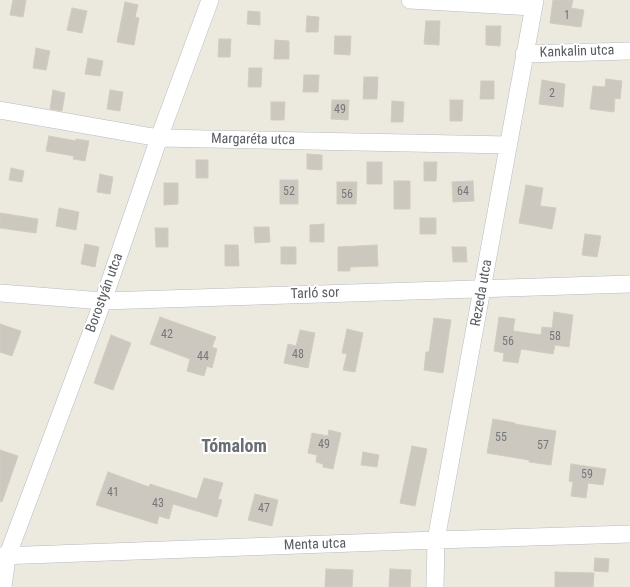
<!DOCTYPE html>
<meta charset="utf-8">
<style>
body{margin:0}
canvas{display:block;background:#eceadf}
</style>
<canvas width="630" height="587"></canvas>
<script>
const ctx = document.querySelector('canvas').getContext('2d');
ctx.lineJoin = 'round';
function fill(path, color) {
  ctx.fillStyle = color;
  ctx.fill(path, 'evenodd');
}
function toPath(rows) {
  const path = new Path2D();
  for (const r of rows) {
    path.moveTo(r[0], r[1]);
    for (let i = 2; i < r.length; i += 2) path.lineTo(r[i], r[i + 1]);
  }
  return path;
}
function strokePath(path, color, width, dash) {
  ctx.strokeStyle = color;
  ctx.lineWidth = width;
  ctx.lineCap = dash ? 'butt' : 'round';
  ctx.setLineDash(dash || []);
  ctx.stroke(path);
}
function drawText(font, color, halo, rows, align = 'center') {
  ctx.font = font + ' "Roboto Condensed",sans-serif';
  ctx.lineWidth = 4;
  ctx.setLineDash([]);
  ctx.textBaseline = 'middle';
  ctx.strokeStyle = halo;
  ctx.fillStyle = color;
  for (const [text, x, y, turn = 0] of rows) {
    ctx.save();
    ctx.translate(x, y);
    ctx.rotate((+turn || 0) * Math.PI / 180);
    ctx.textAlign = isNaN(turn) ? turn : align;
    if (halo) ctx.strokeText(text, 0, 0);
    ctx.fillText(text, 0, 0);
    ctx.restore();
  }
}
const building = toPath([
 [13,0,26,0,23,17,10,15,13,0],
 [553,0,573,0,571,8,584,10,581,27,550,23,553,0],
 [125,2,138,5,135,17,139,18,134,45,117,42,125,2],
 [72,8,87,11,82,33,67,30,72,8],
 [248,11,260,12,260,25,247,24,248,11],
 [307,16,319,17,318,32,306,32,307,16],
 [426,21,440,21,439,45,424,44,426,21],
 [486,26,501,26,500,46,486,45,486,26],
 [335,36,351,36,350,55,334,54,335,36],
 [219,39,231,39,230,57,218,57,219,39],
 [275,40,289,41,289,59,274,59,275,40],
 [36,48,50,51,46,70,33,68,36,48],
 [88,58,103,61,100,76,85,74,88,58],
 [249,68,262,68,261,87,248,87,249,68],
 [304,75,319,75,318,92,303,92,304,75],
 [364,77,378,77,377,99,363,99,364,77],
 [606,79,622,81,620,99,615,98,614,112,590,109,593,86,605,87,606,79],
 [542,80,565,84,563,107,539,104,542,80],
 [481,81,494,81,494,99,480,99,481,81],
 [53,90,65,93,62,111,50,109,53,90],
 [110,90,123,92,120,111,107,109,110,90],
 [332,100,349,100,348,120,331,119,332,100],
 [450,100,463,100,462,121,450,121,450,100],
 [392,101,404,102,403,122,391,122,392,101],
 [271,102,285,102,284,120,271,120,271,102],
 [49,136,76,141,76,139,89,141,85,161,73,159,74,156,46,151,49,136],
 [307,154,322,155,322,170,307,169,307,154],
 [196,160,208,160,208,178,196,178,196,160],
 [367,162,382,162,382,184,367,184,367,162],
 [424,162,437,162,436,181,424,181,424,162],
 [11,168,24,171,22,182,9,180,11,168],
 [100,174,113,177,110,194,97,192,100,174],
 [280,180,298,180,298,204,280,204,280,180],
 [394,181,410,181,410,209,394,209,394,181],
 [473,181,474,201,453,202,452,182,473,181],
 [337,182,357,182,356,204,337,204,337,182],
 [164,183,178,183,178,204,164,205,164,183],
 [526,185,543,188,540,206,556,208,552,229,519,223,526,185],
 [59,208,79,212,76,230,56,226,59,208],
 [0,213,38,219,36,233,0,228,0,213],
 [420,218,436,218,436,234,420,234,420,218],
 [324,224,324,242,310,242,310,225,324,224],
 [254,227,269,227,270,242,255,243,254,227],
 [155,228,168,228,168,247,156,247,155,228],
 [585,234,601,236,597,257,582,255,585,234],
 [85,244,99,247,95,267,81,264,85,244],
 [225,245,238,245,239,266,225,266,225,245],
 [377,245,378,266,350,267,350,271,338,271,338,247,377,245],
 [281,247,296,247,296,264,281,264,281,247],
 [452,247,466,247,467,262,453,262,452,247],
 [554,312,573,315,569,347,555,345,553,354,521,349,518,363,503,361,504,353,494,351,499,317,515,319,513,331,541,335,542,327,552,328,554,312],
 [160,317,216,337,212,347,217,349,212,368,207,366,204,376,187,371,190,359,150,344,160,317],
 [434,318,451,320,443,373,424,370,426,352,429,352,434,318],
 [0,324,21,331,12,356,0,352,0,324],
 [347,329,363,333,355,372,343,370,347,354,342,353,347,329],
 [300,330,315,333,308,368,284,363,288,344,296,346,300,330],
 [111,335,131,343,113,390,94,383,111,335],
 [493,419,515,423,515,424,556,431,551,465,529,462,529,460,487,453,493,419],
 [329,430,341,433,333,469,323,467,323,464,316,462,317,455,308,453,312,433,328,436,329,430],
 [412,446,427,449,415,506,400,503,412,446],
 [0,450,18,456,2,502,0,501,0,450],
 [363,452,379,455,377,467,361,465,363,452],
 [571,464,606,469,603,485,588,483,586,498,571,496,573,482,569,481,571,464],
 [108,472,149,487,150,484,197,499,204,478,223,483,218,499,222,500,217,517,173,504,169,519,159,516,157,524,96,505,108,472],
 [255,494,278,500,272,526,248,520,255,494],
 [595,558,609,559,608,572,594,571,595,558],
 [326,569,353,570,352,587,325,587,326,569],
 [390,569,411,570,410,587,389,587,390,569],
 [555,572,594,573,593,587,555,587,555,572]
]);
fill(building, '#ccc8c0');
strokePath(building, '#d1ccbd', 1);
const minor = toPath([
 [410,0,533,7],
 [524,54,630,51],
 [0,110,159,138,508,145],
 [0,293,103,301,630,284],
 [0,556,436,540,630,534],
 [3,587,7,557,103,301,159,138,210,0],
 [435,587,436,540,535,0]
]);
strokePath(minor, '#b7babf', 18);
strokePath(minor, '#fff', 17);
drawText('12px', '#757779', null, [
 ["1",567,16],
 ["2",552,94],
 ["49",340,110],
 ["52",289,192],
 ["64",463,192],
 ["56",347,195],
 ["42",167,335],
 ["58",555,337],
 ["56",508,342],
 ["48",298,355],
 ["44",203,357],
 ["55",501,438],
 ["49",324,445],
 ["57",543,446],
 ["59",587,475],
 ["41",113,493],
 ["43",158,504],
 ["47",264,509]
]);
drawText('14px', '#585c61', '#fff', [
 ["Kankalin utca",577,52,-2],
 ["Margaréta utca",253,140,1],
 ["Borostyán utca",105,293,-70],
 ["Rezeda utca",482,293,-80],
 ["Tarló sor",315,294,-2],
 ["Menta utca",315,545,-2]
]);
drawText('bold 18px', '#696e73', '#fff', [
 ["Tómalom",234,447]
]);
</script>
